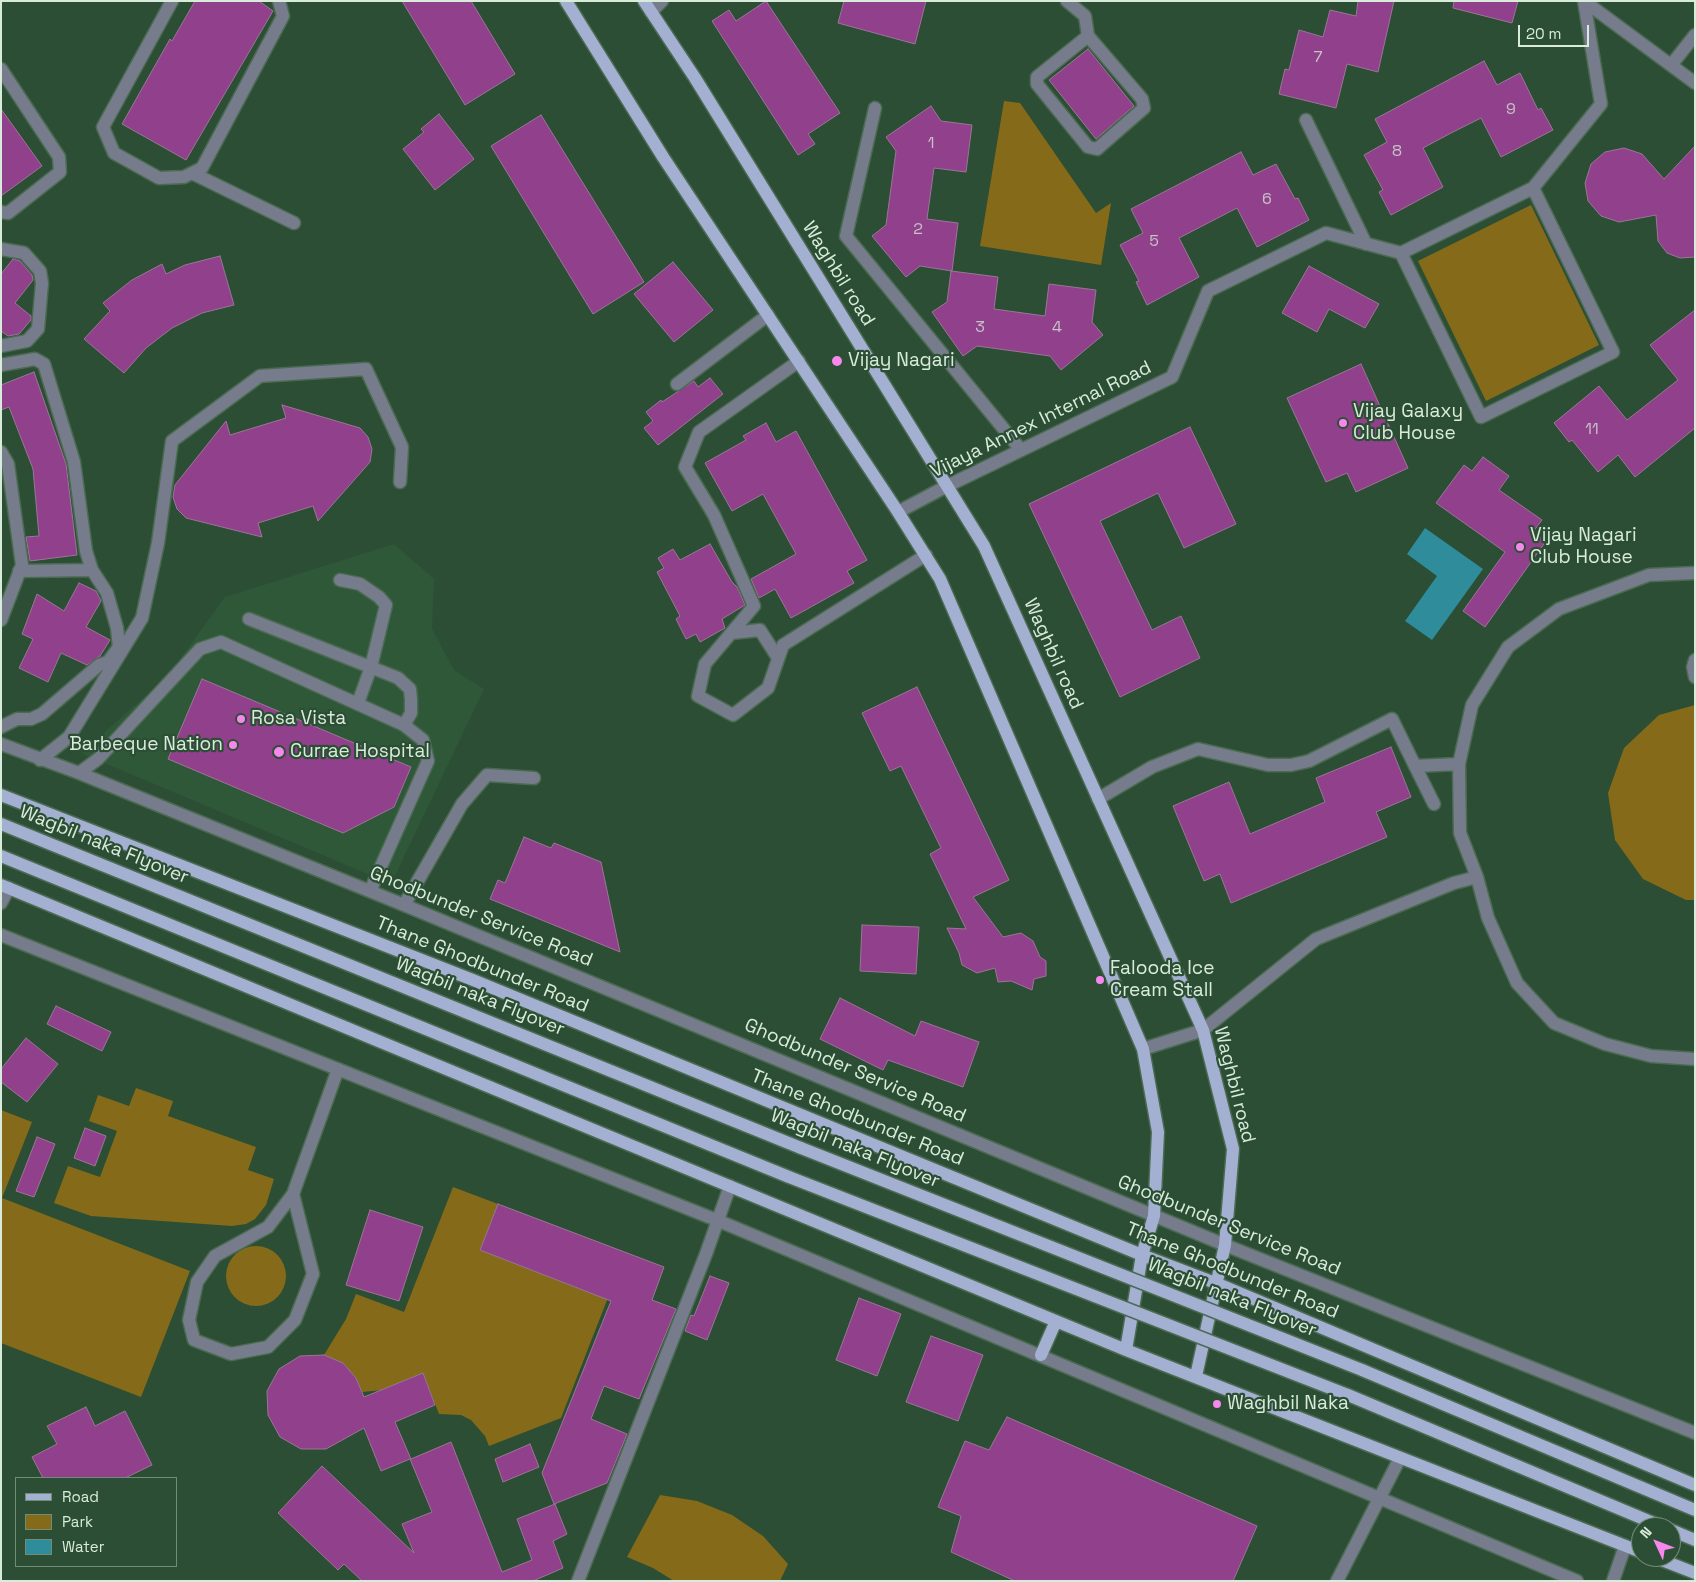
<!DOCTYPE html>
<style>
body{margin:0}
#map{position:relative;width:1696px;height:1582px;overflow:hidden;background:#2c4e34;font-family:"Space Grotesk",sans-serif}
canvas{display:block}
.frame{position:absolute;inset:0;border:2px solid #d9ecdc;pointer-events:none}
.legend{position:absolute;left:15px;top:1477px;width:162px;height:90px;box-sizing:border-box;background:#2c4e34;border:1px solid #718d77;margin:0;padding:6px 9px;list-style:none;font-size:15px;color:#d9ecdc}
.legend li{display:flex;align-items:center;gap:10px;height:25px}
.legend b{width:25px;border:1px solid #718d77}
.north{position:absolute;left:1631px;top:1517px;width:50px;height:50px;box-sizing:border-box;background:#2c4e34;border:1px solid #718d77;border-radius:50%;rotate:313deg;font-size:14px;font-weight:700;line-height:20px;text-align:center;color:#d9ecdc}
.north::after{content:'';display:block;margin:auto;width:18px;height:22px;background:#f688ed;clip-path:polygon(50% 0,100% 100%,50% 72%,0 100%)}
.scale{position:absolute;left:1518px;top:25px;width:71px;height:22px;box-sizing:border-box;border:2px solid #d9ecdc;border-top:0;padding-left:6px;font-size:15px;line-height:18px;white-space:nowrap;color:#d9ecdc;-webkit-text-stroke:4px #2c4e34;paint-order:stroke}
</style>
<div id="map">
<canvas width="1696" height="1582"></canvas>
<div class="frame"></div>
<ul class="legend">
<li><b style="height:6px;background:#a4b0d2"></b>Road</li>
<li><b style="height:14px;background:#856b19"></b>Park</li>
<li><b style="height:14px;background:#2f8c9b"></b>Water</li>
</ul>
<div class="north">N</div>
<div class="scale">20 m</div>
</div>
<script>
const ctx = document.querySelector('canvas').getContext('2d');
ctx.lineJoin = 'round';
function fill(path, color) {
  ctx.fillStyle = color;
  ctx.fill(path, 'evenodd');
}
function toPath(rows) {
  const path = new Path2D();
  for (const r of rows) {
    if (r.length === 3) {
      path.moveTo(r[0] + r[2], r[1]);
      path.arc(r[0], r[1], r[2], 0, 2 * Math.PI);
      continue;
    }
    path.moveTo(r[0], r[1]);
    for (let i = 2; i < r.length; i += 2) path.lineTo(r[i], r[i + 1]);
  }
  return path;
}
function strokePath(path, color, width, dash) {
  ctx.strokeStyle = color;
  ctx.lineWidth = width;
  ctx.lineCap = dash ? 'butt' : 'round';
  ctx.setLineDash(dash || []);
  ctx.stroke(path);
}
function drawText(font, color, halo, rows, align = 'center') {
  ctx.font = font + ' "Space Grotesk",sans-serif';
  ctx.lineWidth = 4.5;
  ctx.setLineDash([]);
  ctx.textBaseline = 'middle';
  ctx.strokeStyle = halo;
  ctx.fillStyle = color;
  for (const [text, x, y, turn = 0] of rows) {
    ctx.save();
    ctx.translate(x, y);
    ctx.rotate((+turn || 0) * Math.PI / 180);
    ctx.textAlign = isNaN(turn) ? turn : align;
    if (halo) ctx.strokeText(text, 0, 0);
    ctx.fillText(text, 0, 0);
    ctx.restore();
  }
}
fill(toPath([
 [394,544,434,579,432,629,454,670,484,689,391,884,81,753,167,677,225,597]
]), '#2f5839');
fill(toPath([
 [1004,101,1020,103,1096,213,1111,203,1101,265,980,246],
 [1531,205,1599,345,1486,401,1418,261],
 [1695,705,1695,900,1686,900,1643,879,1615,840,1608,793,1624,748,1659,715],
 [136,1088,173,1101,168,1116,256,1147,248,1170,274,1179,266,1205,255,1219,246,1224,232,1226,91,1216,54,1203,68,1166,100,1177,117,1131,89,1121,98,1095,129,1106],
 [1,1110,32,1122,2,1198,190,1271,141,1397,1,1343],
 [453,1187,498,1204,480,1250,590,1293,625,1254,561,1418,489,1446,485,1436,471,1420,461,1415,439,1414,423,1373,383,1390,362,1392,356,1378,343,1363,324,1355,346,1319,356,1294,404,1312],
 [256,1276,30],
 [660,1495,697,1501,732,1515,763,1536,788,1564,780,1581,674,1581,653,1568,627,1557]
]), '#856b19');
fill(toPath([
 [1425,528,1483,569,1432,640,1405,621,1437,576,1407,554]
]), '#2f8c9b');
const building = toPath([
 [195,1,259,1,273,11,186,160,122,124,170,39,172,41,195,1],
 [402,1,471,1,515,74,465,105,402,1],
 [766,1,840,113,808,134,815,144,798,155,712,21,729,10,736,21,766,1],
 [844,1,926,1,915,44,838,23,844,1],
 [1358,1,1394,1,1378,72,1347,64,1336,108,1279,94,1285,69,1289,70,1299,30,1323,37,1330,10,1356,16,1358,1],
 [1454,1,1518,1,1512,23,1453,8,1454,1],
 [1088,49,1134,106,1096,139,1049,80,1088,49],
 [1484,61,1497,85,1520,73,1538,110,1541,108,1553,130,1501,157,1481,118,1451,133,1423,148,1443,187,1391,215,1379,192,1383,190,1364,155,1387,142,1375,119,1484,61],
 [931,106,941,121,972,125,966,172,934,168,927,219,958,223,952,271,920,266,906,277,872,236,886,225,896,151,886,137,931,106],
 [1,109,42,166,1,196,1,109],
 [439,114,474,159,435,190,403,149,424,132,421,129,439,114],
 [541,115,644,282,593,314,491,146,541,115],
 [1695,146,1695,257,1680,258,1667,253,1658,241,1656,215,1619,222,1601,216,1588,201,1585,183,1591,164,1605,152,1624,148,1642,154,1664,179,1695,146],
 [1241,152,1253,175,1276,164,1295,199,1298,198,1309,220,1257,247,1237,208,1179,238,1199,277,1147,305,1136,282,1139,281,1120,245,1143,233,1131,209,1241,152],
 [220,256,234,305,202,313,172,328,146,348,124,373,84,339,110,311,103,303,132,280,162,264,166,274,185,265,220,256],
 [13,259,20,261,32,275,33,280,15,303,31,316,31,320,19,334,8,336,1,331,1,274,13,259],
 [673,262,713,310,674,342,634,294,673,262],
 [1309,266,1379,304,1365,328,1329,309,1317,332,1282,313,1309,266],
 [951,271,998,277,994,309,1045,316,1049,284,1096,290,1092,322,1103,335,1061,370,1050,356,977,346,963,356,932,312,947,302,951,271],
 [1695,310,1695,428,1635,477,1618,455,1598,472,1572,440,1569,442,1554,423,1599,386,1627,420,1678,380,1650,345,1695,310],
 [1361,364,1408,468,1356,492,1347,473,1326,482,1287,398,1361,364],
 [34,372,66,464,77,555,30,561,26,537,39,536,33,469,9,407,1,410,1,385,34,372],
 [710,378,723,394,658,445,644,428,653,421,646,412,661,400,662,402,694,381,698,387,710,378],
 [282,405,360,428,368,437,372,449,370,462,318,521,313,506,258,523,262,537,186,518,177,509,173,497,175,485,226,421,230,435,286,418,282,405],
 [766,423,776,442,796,431,867,560,847,571,854,583,791,618,775,589,759,598,751,579,796,554,763,494,732,511,705,463,746,440,743,436,766,423],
 [1190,427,1236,524,1184,548,1158,493,1100,521,1152,630,1181,616,1200,658,1120,697,1029,504,1190,427],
 [1483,457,1509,476,1499,490,1542,520,1533,532,1546,541,1485,627,1463,611,1505,552,1436,503,1464,465,1472,471,1483,457],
 [710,544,732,582,737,587,745,605,722,619,725,628,700,642,696,634,686,639,676,619,680,616,657,572,664,568,658,558,673,549,680,560,710,544],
 [79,583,96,591,101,601,86,627,110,640,100,656,87,665,61,653,48,682,19,668,33,639,22,634,37,594,64,611,79,583],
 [202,679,411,767,394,807,343,833,168,759,202,679],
 [917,687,1009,880,973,897,1003,937,1021,933,1033,941,1040,957,1046,961,1046,976,1034,979,1032,990,1011,981,998,982,995,968,977,973,962,965,959,953,947,928,966,929,930,854,941,848,901,766,890,771,862,713,917,687],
 [1391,747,1411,797,1376,812,1387,837,1231,903,1220,874,1204,881,1173,806,1229,782,1250,834,1325,802,1316,778,1391,747],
 [524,837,551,848,554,843,601,862,620,952,490,899,498,880,505,883,524,837],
 [862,925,919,927,916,974,860,971,862,925],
 [840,998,915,1036,921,1021,979,1042,963,1087,888,1060,883,1070,820,1039,840,998],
 [56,1006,111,1032,102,1051,47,1024,56,1006],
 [26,1038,58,1064,27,1102,1,1082,1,1069,26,1038],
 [85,1128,106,1136,95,1166,74,1158,85,1128],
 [37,1137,55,1144,34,1197,16,1191,37,1137],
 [498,1204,664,1267,652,1300,676,1309,639,1399,604,1386,591,1419,627,1434,607,1483,554,1504,542,1473,611,1301,480,1250,498,1204],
 [370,1210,423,1227,399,1301,346,1285,370,1210],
 [710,1276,729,1283,707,1340,685,1331,691,1315,694,1316,710,1276],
 [859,1298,901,1314,877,1376,836,1360,859,1298],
 [931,1336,983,1355,958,1421,906,1402,931,1336],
 [324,1355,343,1363,356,1378,364,1397,423,1373,435,1405,395,1422,411,1459,451,1442,502,1572,532,1560,517,1519,555,1504,567,1534,553,1541,563,1568,533,1581,362,1581,344,1564,338,1570,278,1513,322,1466,414,1553,402,1524,432,1512,410,1459,381,1471,364,1428,326,1449,301,1449,280,1437,268,1415,267,1391,279,1369,300,1356,324,1355],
 [86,1407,95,1426,125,1411,152,1465,125,1478,43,1478,32,1457,57,1444,47,1426,86,1407],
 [1007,1417,1257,1526,1233,1581,1015,1581,951,1552,961,1516,938,1507,965,1441,989,1450,1007,1417],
 [530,1444,539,1467,503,1482,495,1459,530,1444]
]);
fill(building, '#91408c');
strokePath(building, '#997795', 1);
const minor = toPath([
 [172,1,103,127,114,153,159,178,184,177,202,168,283,16,279,1],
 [1067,1,1085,16,1088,36,1142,99,1144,108,1097,149,1088,147,1037,84,1037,77,1088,36],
 [1584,1,1695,83],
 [651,12,662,1],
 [1672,64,1695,35],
 [1,69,59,157,60,172,8,213,1,212],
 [875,108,846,236,1021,450],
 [1306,120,1366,244],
 [192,173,294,223],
 [1,249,24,253,40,271,42,283,38,329,27,341,1,346],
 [1401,253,1481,417,1613,352,1533,188],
 [799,361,699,432,685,467,714,515,754,606,705,664,698,696,733,715,768,688,783,645,926,555],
 [1,365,35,359,44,364,74,462,86,551,92,570,107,593,117,628,119,647,108,662,99,665,42,714,31,719,17,719,1,727],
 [677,384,768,315],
 [1,452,8,464,22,565,1,620],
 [898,512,947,486,1172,377,1208,291,1326,233,1401,253,1533,188,1601,104,1584,1],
 [19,571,92,570],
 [1695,573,1649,575,1559,609,1508,647,1472,705,1459,764,1460,833,1477,877,1488,918,1517,983,1554,1023,1605,1044,1651,1056,1695,1059],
 [340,580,360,584,379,597,386,605,371,667,358,703],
 [249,619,398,678,410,689,411,700,411,713,404,725],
 [732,633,760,630,778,658],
 [1695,660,1693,667,1695,677],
 [1,744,79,773,404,905,1225,1245,1695,1433],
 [40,760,69,737,142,618,158,543,172,441,260,376,366,369,402,447,400,482],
 [1415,766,1434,804],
 [79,773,98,759,200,649,221,642,404,725,423,740,428,761,370,891],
 [1098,799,1152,767,1198,749,1268,765,1291,765,1309,761,1392,719,1415,766,1459,764],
 [1,903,9,888],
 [404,905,462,804,487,775,534,778],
 [1,935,719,1221,1577,1581],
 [1143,1049,1203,1030,1316,939,1454,883,1477,877],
 [293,1194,268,1227,215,1256,197,1282,189,1320,194,1340,231,1354,268,1347,295,1320,313,1274,293,1194,338,1069],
 [578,1581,706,1254,730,1186],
 [1337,1581,1400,1458],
 [1613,1581,1625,1546]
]);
const major = toPath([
 [566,1,663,157,898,512,940,579,1143,1049,1158,1132,1154,1216,1142,1255,1126,1350],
 [644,1,695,78,984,546,1203,1030,1233,1149,1225,1245,1196,1376],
 [1,795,473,980,1142,1255,1218,1284,1695,1485],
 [1,824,801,1148],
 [1,856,789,1177],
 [1,885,1126,1350,1641,1552],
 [1041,1355,1056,1321],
 [1362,1370,1695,1510],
 [1348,1395,1663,1527],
 [1671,1530,1695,1540],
 [1654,1557,1695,1573]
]);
strokePath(minor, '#4b6a52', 15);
strokePath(major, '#4b6a52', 15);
strokePath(minor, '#767c8c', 12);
strokePath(major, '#a4b0d2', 12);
const majorBridge = toPath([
 [801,1148,1362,1370],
 [789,1177,1348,1395]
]);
strokePath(majorBridge, '#4b6a52', 15, []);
strokePath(majorBridge, '#a4b0d2', 12);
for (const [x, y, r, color] of [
 [837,361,6,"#f688ed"],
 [1343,423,5,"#f688ed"],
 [1520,547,5,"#f688ed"],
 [241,719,5,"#f688ed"],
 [233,745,5,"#f688ed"],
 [279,752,6,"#f688ed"],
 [1100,980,5,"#f688ed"],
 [1217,1404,5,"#f688ed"]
]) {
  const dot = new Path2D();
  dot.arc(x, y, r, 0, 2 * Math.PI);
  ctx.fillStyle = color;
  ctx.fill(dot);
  strokePath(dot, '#2c4e34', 2);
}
drawText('16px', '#c7c1c8', null, [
 ["7",1318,58],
 ["9",1511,110],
 ["1",931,144],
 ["8",1397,152],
 ["6",1267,200],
 ["2",918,230],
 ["5",1154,242],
 ["3",980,328],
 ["4",1057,328],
 ["11",1592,430]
]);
drawText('19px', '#d9ecdc', '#2c4e34', [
 ["Waghbil road",838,274,58],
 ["Vijaya Annex Internal Road",1041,420,-26],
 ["Waghbil road",1053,654,66],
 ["Wagbil naka Flyover",104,845,22],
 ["Ghodbunder Service Road",481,917,22],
 ["Thane Ghodbunder Road",482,965,22],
 ["Wagbil naka Flyover",480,997,22],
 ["Ghodbunder Service Road",855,1071,23],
 ["Waghbil road",1234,1085,76],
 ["Thane Ghodbunder Road",857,1118,22],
 ["Wagbil naka Flyover",855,1149,22],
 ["Ghodbunder Service Road",1229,1226,22],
 ["Thane Ghodbunder Road",1232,1271,22],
 ["Wagbil naka Flyover",1232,1298,22]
]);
drawText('19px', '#d9ecdc', '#2c4e34', [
 ["Vijay Nagari",848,361],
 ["Vijay Galaxy",1353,412],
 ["Club House",1353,434],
 ["Vijay Nagari",1530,536],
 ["Club House",1530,558],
 ["Rosa Vista",251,719],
 ["Barbeque Nation",223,745,"right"],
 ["Currae Hospital",290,752],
 ["Falooda Ice",1110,969],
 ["Cream Stall",1110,991],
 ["Waghbil Naka",1227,1404]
], 'left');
</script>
